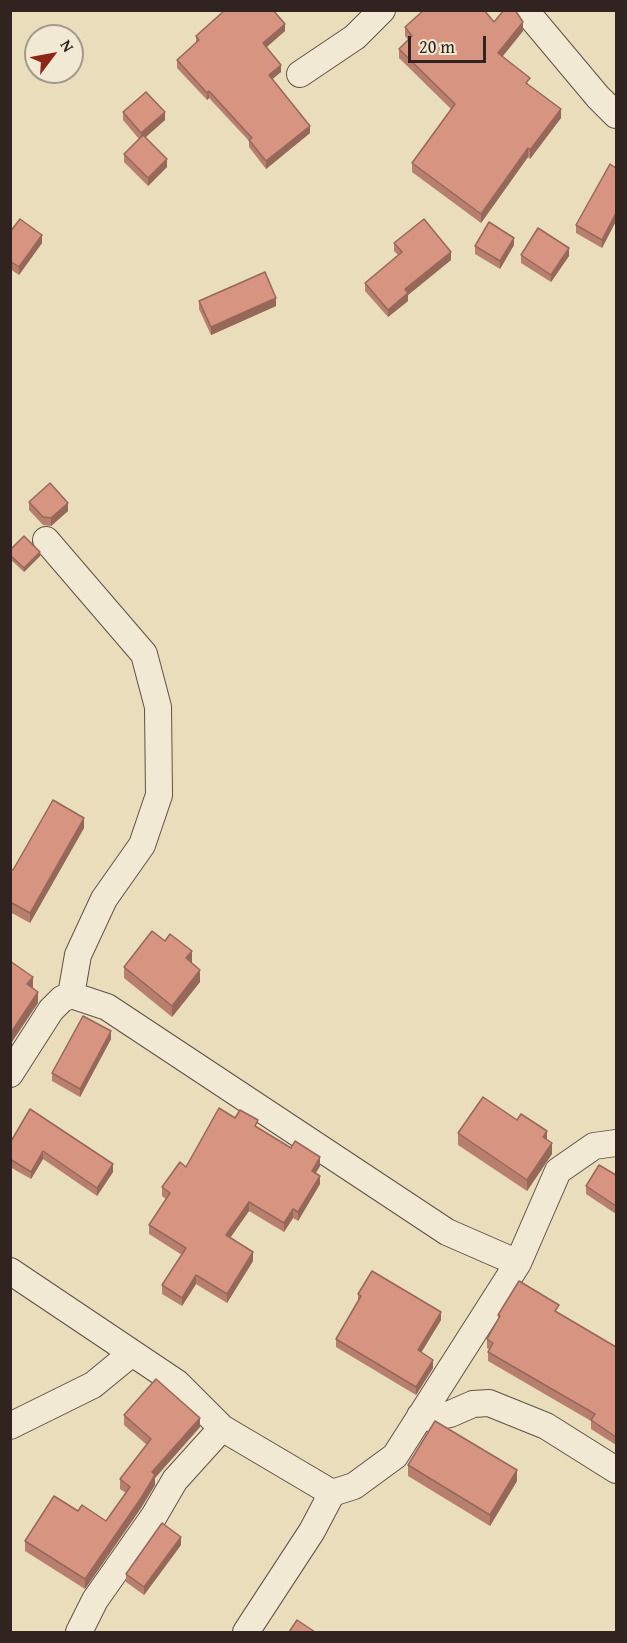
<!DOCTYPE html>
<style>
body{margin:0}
#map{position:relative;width:627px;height:1643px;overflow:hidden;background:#eaddbb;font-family:"Gentium Book Plus",serif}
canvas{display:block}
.frame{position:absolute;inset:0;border:12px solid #312420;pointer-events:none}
.north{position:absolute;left:24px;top:24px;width:60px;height:60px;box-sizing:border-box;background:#f1e9d3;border:2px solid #a49a8b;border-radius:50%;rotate:58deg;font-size:16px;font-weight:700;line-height:24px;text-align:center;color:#312420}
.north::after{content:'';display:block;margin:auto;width:21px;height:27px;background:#8f2418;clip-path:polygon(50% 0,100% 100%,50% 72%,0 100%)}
.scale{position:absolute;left:408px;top:36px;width:78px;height:27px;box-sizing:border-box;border:3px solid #312420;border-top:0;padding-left:8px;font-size:18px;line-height:21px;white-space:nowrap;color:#312420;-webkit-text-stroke:4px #f1e9d3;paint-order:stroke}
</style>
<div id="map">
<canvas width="627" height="1643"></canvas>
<div class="frame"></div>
<div class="north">N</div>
<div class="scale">20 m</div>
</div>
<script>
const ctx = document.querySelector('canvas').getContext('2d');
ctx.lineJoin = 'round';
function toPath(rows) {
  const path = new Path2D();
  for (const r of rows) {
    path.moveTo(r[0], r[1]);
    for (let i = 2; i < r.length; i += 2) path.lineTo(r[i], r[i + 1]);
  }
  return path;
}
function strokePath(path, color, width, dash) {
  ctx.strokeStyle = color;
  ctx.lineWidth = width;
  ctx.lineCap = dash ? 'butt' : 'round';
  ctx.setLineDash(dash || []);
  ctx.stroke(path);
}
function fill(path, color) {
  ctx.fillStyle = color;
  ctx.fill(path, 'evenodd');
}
const minor = toPath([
 [525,10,598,97,616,115],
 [300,74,355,37,382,10],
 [46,540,144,654,158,707,159,795,142,845,104,899,78,955,71,995],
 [10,1074,51,1010,62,999,71,995,107,1007,447,1232,518,1263,558,1171,594,1146,616,1143],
 [10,1271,177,1383,222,1428],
 [420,1416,430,1418,450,1414,473,1404,489,1403,546,1426,616,1470],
 [10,1426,93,1385,132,1353],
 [79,1632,95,1600,154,1516,175,1480,222,1428,332,1493,354,1486,395,1456,518,1263],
 [246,1632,312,1531,332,1493]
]);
strokePath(minor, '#5f5247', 28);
strokePath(minor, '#f1e9d3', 26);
fill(toPath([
 [494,22,523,31,502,57,561,118,530,159,528,157,481,223,412,172,412,163,451,109,399,58,399,49,408,40,405,36,405,27],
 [285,31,267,47,281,72,272,79,310,133,266,169,249,147,249,141,209,98,207,100,177,68,177,60,196,43,196,36],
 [123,112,165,120,146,137,167,167,148,186,124,162,124,154,139,139,123,120],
 [616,168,616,221,602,248,576,233,576,225],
 [10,232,42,243,19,275,10,269],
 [394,243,451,260,408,295,408,301,388,317,365,291,365,283,398,255,394,251],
 [514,245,500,269,475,254,475,246],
 [521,255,569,256,551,282,521,263],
 [199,301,276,306,211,335,199,309],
 [29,502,68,511,51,526,43,525,29,510],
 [10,550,40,556,24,572,10,559],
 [84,828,30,923,10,912,10,868,13,870],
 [191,963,200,982,172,1017,124,978,124,967],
 [111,1039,80,1097,52,1081,52,1073],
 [30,1109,113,1172,97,1196,43,1159,31,1179,10,1167,10,1143],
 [235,1118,258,1128,320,1166,316,1173,320,1184,298,1221,293,1218,284,1232,249,1211,230,1237,253,1261,227,1303,196,1284,182,1306,162,1294,162,1285,182,1255,149,1234,149,1225,166,1199,162,1196,162,1187,186,1167],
 [517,1120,547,1140,552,1154,527,1191,458,1145,458,1133],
 [616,1175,616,1214,586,1194,586,1186],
 [358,1294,441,1320,421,1352,433,1368,416,1395,336,1347,336,1339,358,1301],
 [559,1313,616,1347,616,1445,591,1429,591,1421,488,1361,488,1352,489,1349,487,1348,487,1339,498,1320,498,1315],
 [124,1415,200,1427,155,1478,155,1485,141,1508,85,1589,25,1551,25,1541,78,1511,106,1521,126,1493,120,1489,120,1479,147,1445,124,1425],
 [408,1465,517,1481,490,1526,408,1476],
 [181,1545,144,1595,126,1582,126,1574]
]), '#b87f6f');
fill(toPath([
 [523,22,523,31,498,62,498,53],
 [285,24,285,31,263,50,263,43],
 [281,65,281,72,269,82,269,75],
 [209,91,209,98,207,100,207,93],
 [561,109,561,118,530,159,530,150],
 [165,112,165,120,141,141,141,133],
 [310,126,310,133,266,169,266,161],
 [528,148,528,157,481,223,481,214],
 [167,159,167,167,148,186,148,178],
 [616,213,616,221,602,248,602,240],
 [42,235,42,243,19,275,19,267],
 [514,238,514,245,500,269,500,261],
 [569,248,569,256,551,282,551,275],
 [451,252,451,260,408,295,408,301,388,317,388,310,405,289],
 [276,298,276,306,211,335,211,327],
 [68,503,68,511,51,526,51,518],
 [40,552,40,556,24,572,24,568],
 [84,818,84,828,30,923,30,913],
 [192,951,192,963,186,958],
 [200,970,200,982,172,1017,172,1006],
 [33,977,33,989,27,984],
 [38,992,38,1003,10,1045,10,1034],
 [111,1031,111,1039,80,1097,80,1089],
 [547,1131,547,1142,543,1137],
 [552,1143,552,1154,527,1191,527,1180],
 [43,1151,43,1159,31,1179,31,1172],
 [320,1157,320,1166,312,1179,312,1171],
 [113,1164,113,1172,97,1196,97,1188],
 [320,1176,320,1184,298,1221,298,1212],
 [249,1202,249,1211,226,1244,226,1235],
 [293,1209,293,1218,284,1232,284,1223],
 [253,1252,253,1261,227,1303,227,1294],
 [196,1275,196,1284,182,1306,182,1298],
 [441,1312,441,1320,418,1358,418,1350],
 [433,1360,433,1368,416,1395,416,1387],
 [200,1418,200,1427,155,1478,155,1485,141,1508,85,1589,85,1579,152,1472],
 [517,1470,517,1481,490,1526,490,1515],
 [181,1537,181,1545,144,1595,144,1587]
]), '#96685a');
const building = toPath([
 [225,10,273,10,285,24,263,43,281,65,269,75,310,126,266,161,249,140,252,138,209,91,207,93,177,60,199,40,196,36,225,10],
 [424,10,484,10,494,22,504,10,515,10,523,22,498,53,530,78,526,83,561,109,530,150,528,148,481,214,412,163,455,104,399,49,412,36,405,27,424,10],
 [146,92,165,112,141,133,123,112,146,92],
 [143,135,167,159,148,178,124,154,143,135],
 [610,164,616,168,616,213,602,240,576,225,610,164],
 [20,219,42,235,19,267,10,261,10,232,20,219],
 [424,219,451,252,405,289,408,293,388,310,365,283,402,252,394,243,424,219],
 [489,222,514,238,500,261,475,246,489,222],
 [538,228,569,248,551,275,521,255,538,228],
 [265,272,276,298,211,327,199,301,265,272],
 [50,483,68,503,51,518,43,517,29,502,50,483],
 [24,536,40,552,24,568,10,555,10,550,24,536],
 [53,800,84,818,30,913,10,902,10,868,13,870,53,800],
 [152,931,165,941,170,934,192,951,186,958,200,970,172,1006,124,967,152,931],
 [10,961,33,977,27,984,38,992,10,1034,10,961],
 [83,1016,111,1031,80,1089,52,1073,83,1016],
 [483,1097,517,1120,521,1114,547,1131,543,1137,552,1143,527,1180,458,1133,483,1097],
 [219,1108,235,1118,240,1110,258,1120,255,1126,291,1148,295,1141,320,1157,312,1171,320,1176,298,1212,293,1209,284,1223,249,1202,226,1235,253,1252,227,1294,196,1275,182,1298,162,1285,186,1248,149,1225,170,1193,162,1187,180,1162,186,1167,219,1108],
 [30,1109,113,1164,97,1188,43,1151,31,1172,10,1159,10,1143,30,1109],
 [599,1165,616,1175,616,1206,586,1186,599,1165],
 [372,1271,441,1312,418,1350,433,1360,416,1387,336,1339,361,1296,358,1294,372,1271],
 [519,1281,559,1305,555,1311,616,1347,616,1437,591,1420,595,1414,488,1352,493,1343,487,1339,500,1316,498,1315,519,1281],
 [156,1379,200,1418,152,1472,155,1475,141,1498,85,1579,25,1541,54,1496,78,1511,82,1505,106,1521,130,1487,120,1479,151,1439,124,1415,156,1379],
 [435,1421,517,1470,490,1515,408,1465,435,1421],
 [162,1523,181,1537,144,1587,126,1574,162,1523],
 [297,1620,315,1632,289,1632,297,1620]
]);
fill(building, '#d69481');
strokePath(building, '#96685a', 1.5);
</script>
